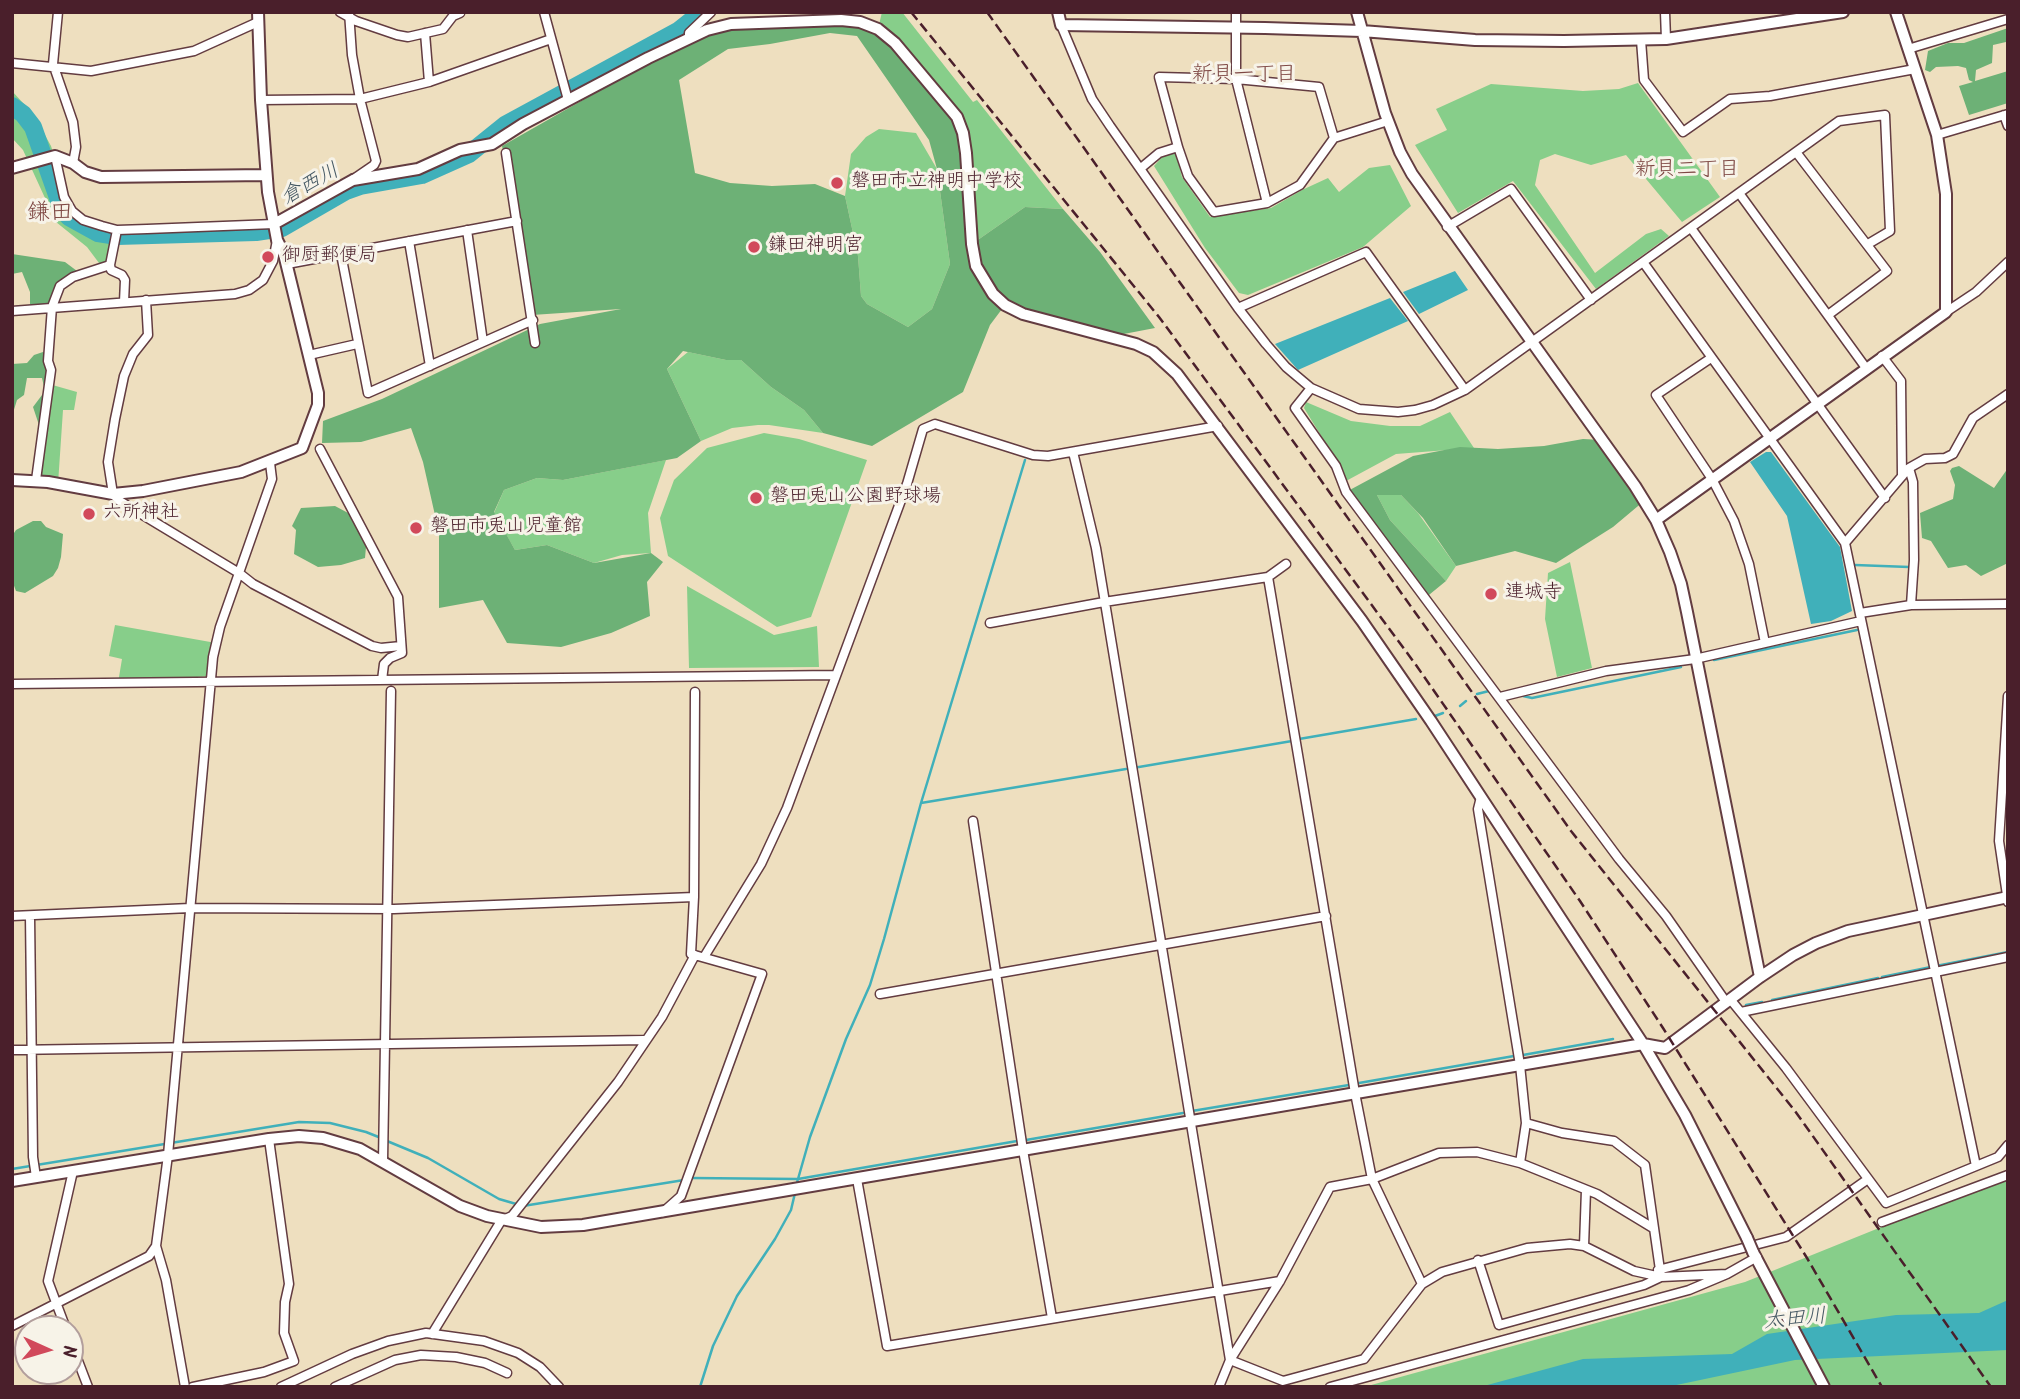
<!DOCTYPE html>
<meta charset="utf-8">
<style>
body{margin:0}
#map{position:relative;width:2020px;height:1399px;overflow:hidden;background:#eedfbf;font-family:Kalam,sans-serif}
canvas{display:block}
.frame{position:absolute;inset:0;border:14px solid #4a1f2b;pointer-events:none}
.north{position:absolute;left:14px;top:1315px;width:70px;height:70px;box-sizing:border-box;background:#f7f3e8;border:2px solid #b29e9c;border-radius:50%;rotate:94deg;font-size:19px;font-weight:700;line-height:28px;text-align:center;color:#4a1f2b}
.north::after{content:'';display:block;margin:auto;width:24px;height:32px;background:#d1495b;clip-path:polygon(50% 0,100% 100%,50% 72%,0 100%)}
</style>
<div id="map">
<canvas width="2020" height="1399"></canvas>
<div class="frame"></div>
<div class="north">N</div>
</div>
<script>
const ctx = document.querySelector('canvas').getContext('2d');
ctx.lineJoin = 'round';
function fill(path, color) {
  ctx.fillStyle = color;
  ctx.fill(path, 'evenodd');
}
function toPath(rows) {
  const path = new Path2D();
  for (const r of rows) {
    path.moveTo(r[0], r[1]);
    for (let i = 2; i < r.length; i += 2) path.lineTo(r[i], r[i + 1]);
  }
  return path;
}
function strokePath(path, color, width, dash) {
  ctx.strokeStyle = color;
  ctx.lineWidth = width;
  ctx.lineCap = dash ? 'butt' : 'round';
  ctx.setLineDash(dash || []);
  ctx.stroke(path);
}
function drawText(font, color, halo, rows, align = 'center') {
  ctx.font = font + ' Kalam,"Klee One",sans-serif';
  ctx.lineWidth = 6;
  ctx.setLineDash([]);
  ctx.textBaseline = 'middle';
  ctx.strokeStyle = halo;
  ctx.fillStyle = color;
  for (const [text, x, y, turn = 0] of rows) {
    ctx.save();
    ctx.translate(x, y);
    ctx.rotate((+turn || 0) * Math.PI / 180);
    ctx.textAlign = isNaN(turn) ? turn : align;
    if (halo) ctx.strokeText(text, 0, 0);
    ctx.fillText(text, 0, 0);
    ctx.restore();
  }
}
fill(toPath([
 [882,12,902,12,973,102,977,100,1063,209,1025,207,972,244,959,122,963,113,957,117,878,29],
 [1638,83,1720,197,1682,222,1626,155,1591,165,1555,154,1540,160,1535,185,1595,273,1646,234,1661,229,1669,236,1596,289,1513,181,1458,213,1415,145,1447,130,1436,109,1491,84,1583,91,1619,89],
 [12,91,34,115,51,146,72,211,117,230,110,265,102,267,87,247,56,222,23,150,12,138],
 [879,129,916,133,937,169,950,264,932,309,908,327,867,304,861,296,858,256,845,196,851,154,866,137],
 [1176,153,1182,177,1210,217,1271,208,1302,190,1328,178,1339,192,1369,168,1390,165,1411,206,1363,247,1248,295,1239,293,1205,248,1154,166,1164,155],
 [688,352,726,360,741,360,771,387,804,410,823,433,769,425,758,425,732,428,701,441,667,369],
 [49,384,77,392,74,410,63,410,58,484,36,480],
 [1306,402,1351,421,1390,426,1420,426,1450,412,1474,448,1396,454,1346,481,1339,465,1304,408],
 [764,433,799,439,867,460,811,617,777,627,668,556,660,518,674,480,707,448],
 [666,460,648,513,651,553,622,555,594,563,547,545,515,550,494,513,504,490,537,478,563,480],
 [1377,495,1401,495,1418,513,1456,566,1446,581,1390,520],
 [1570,562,1592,668,1557,677,1545,619,1548,573],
 [687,586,774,635,817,626,819,667,689,668],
 [115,625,216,643,210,676,118,683,122,659,109,656],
 [2008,1176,2008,1387,1364,1387,1745,1282]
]), '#87ce8a');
fill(toPath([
 [853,21,890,39,963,133,972,244,1025,207,1063,209,1100,252,1155,328,1108,337,1005,305,990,325,963,392,872,446,823,433,804,410,771,387,741,360,726,360,683,351,667,369,701,441,677,458,563,480,537,478,504,490,494,512,515,550,547,545,594,563,651,553,663,562,647,582,650,616,611,633,561,647,507,643,483,600,439,608,439,533,423,462,411,428,361,442,322,443,323,421,382,399,540,324,621,309,532,315,514,201,502,146,604,88,648,58,710,32,734,26],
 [830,33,857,36,929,140,937,169,950,264,932,309,908,327,867,304,861,296,858,256,845,196,815,184,772,186,730,183,695,173,679,80,728,49,770,44],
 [2008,28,2008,48,2006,42,1993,45,1992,63,1976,70,1975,81,2008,71,2008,103,1969,115,1959,86,1973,82,1969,80,1966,68,1958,66,1936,67,1930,72,1925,70,1928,51,1948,43,1964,43],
 [12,254,65,262,81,274,60,286,52,307,30,304,30,292,22,272,12,274],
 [46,351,47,395,41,431,33,407,45,391,42,378,27,378,24,395,17,400,12,416,12,364,27,363,34,355],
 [1583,439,1602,440,1644,501,1613,527,1556,563,1515,551,1456,566,1423,518,1401,495,1377,495,1390,520,1446,581,1424,599,1388,542,1377,533,1346,492,1413,456,1460,447,1498,449,1544,446],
 [1959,466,1994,488,2008,468,2008,563,1981,576,1966,565,1948,568,1931,541,1922,538,1920,513,1953,499,1955,485,1950,471,1952,468],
 [335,506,350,514,367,536,365,558,341,565,318,567,294,554,296,530,292,526,301,508],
 [33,521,41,521,46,527,63,534,61,557,58,568,53,576,25,593,16,591,13,583,12,536,16,530]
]), '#6db176');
fill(toPath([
 [1455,271,1468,290,1419,314,1403,292],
 [1390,298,1408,321,1298,370,1275,344],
 [1766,452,1771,452,1840,547,1852,611,1831,621,1811,624,1787,516,1750,462],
 [2008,1300,2008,1350,1795,1360,1667,1387,1480,1387,1583,1359,1732,1354,1767,1334,1896,1315,1979,1313]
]), '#40b0ba');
strokePath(toPath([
 [1855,565,1909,567],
 [1714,660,1857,630],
 [1477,694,1489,691],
 [1523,696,1532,698,1681,667],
 [1460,706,1466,701],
 [1435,716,1443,713],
 [1299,739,1416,719],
 [1133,768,1292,741],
 [921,803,1126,769],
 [1936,966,2008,952],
 [1882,977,1931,967],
 [1772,1000,1878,978],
 [1746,1005,1762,1002],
 [1523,1055,1613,1039],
 [1359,1083,1514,1056],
 [1192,1111,1349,1085],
 [1026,1140,1183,1113],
 [387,1141,428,1158,499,1199,523,1206,684,1180],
 [12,1169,299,1122,330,1123,366,1132,381,1138],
 [691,1178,798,1179,1017,1141],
 [796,1186,810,1137,846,1039,870,985,884,939,921,803,1025,460],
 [700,1387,713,1346,737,1296,775,1239,791,1210,795,1193]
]), '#40b0ba', 2.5);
strokePath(toPath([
 [12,106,23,114,33,127,62,209,69,217,98,233,117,236,256,232,282,228,346,191,360,186,422,175,469,154,505,125,678,31,702,12]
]), '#40b0ba', 18);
const street = toPath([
 [58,12,53,64,73,122,76,147,73,163],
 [340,12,356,21,397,35,408,37,443,29,453,16,460,13],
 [349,12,352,55,360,99,376,161,374,165,355,178],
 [544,12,568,100],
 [1665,12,1666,39],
 [1061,25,1092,99,1110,126,1238,308,1266,344,1286,367,1311,388,1359,409,1398,412,1415,410,1433,405,1465,390,1839,121,1885,115,1890,231,1868,244],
 [425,33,429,82],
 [689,37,689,33,711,12],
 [1641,40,1644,80,1683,132,1730,99,1770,96,1915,69],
 [1908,49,2008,19],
 [12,63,91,71,194,51,258,22],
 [261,100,360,99,429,82,551,39],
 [2004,115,2008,126],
 [1937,135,2008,114],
 [1178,147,1188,176,1214,212,1267,203,1300,185,1334,138,1388,121],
 [1796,152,1887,271,1828,315],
 [506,153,535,343],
 [55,156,64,197,72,211,83,220,102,226,117,230,147,229,274,224],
 [1141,168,1159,153,1178,147,1159,77,1236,79,1236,12],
 [1739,193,1866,368],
 [1267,203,1236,79,1319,87,1334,138],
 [1447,227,1511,189,1591,300],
 [1691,228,1885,498],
 [467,230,483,342],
 [409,241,430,366],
 [341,254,368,393,533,320],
 [1643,262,1845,543,1976,1166],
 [287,264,517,221],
 [110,265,111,270,122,275,125,280,124,302],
 [146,300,148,335,133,354,124,376,115,419,108,462,113,494,118,500,239,573,253,584,372,646,381,648,401,646],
 [1238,308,1366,252,1465,390],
 [12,311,235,294,249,290,263,280,273,261,277,240],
 [1946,312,1976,292,2008,262],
 [309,355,357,344],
 [1882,356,1901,381,1902,476],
 [1711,358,1656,395,1712,479,1734,521,1749,564,1765,643],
 [1311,388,1295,408,1336,466,1346,492,1619,859,1666,916,1726,1002],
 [320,449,398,597,402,653,390,658,384,664,382,680],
 [1073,452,1096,548,1230,1360,1283,1381,1364,1359,1422,1284,1442,1272,1527,1248,1570,1244,1584,1246,1634,1271,1661,1277,1727,1274],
 [1909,468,1913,482,1914,560,1911,605],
 [36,480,51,370,48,361,52,307,60,286,73,277,110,265,117,230],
 [1845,543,1909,468,1925,459,1945,458,1953,454,1973,418,2008,394],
 [1268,577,1355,1093,1372,1179,1422,1284],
 [1860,613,1911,605,2008,604],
 [990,623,1104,602,1268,577,1286,564],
 [12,684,836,675],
 [2008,696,1999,841,2008,902],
 [1500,697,1606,671,1695,659,1861,621],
 [1481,797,1478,809,1520,1065,1526,1123,1520,1163],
 [973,821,1023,1150,1052,1318],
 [12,916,190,908,394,909,694,897],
 [30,916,33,1157,36,1177],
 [704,957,761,864,787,808,907,484,923,429,935,424,1033,455,1048,456,1218,426],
 [880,994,1326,916],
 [1730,999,1786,1068,1886,1203,1998,1157,2008,1145],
 [1741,1012,2008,957],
 [12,1050,644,1040],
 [383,1161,391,691],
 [857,1179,887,1346,1280,1281],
 [663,1212,681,1196,762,974,691,954,694,897,695,692],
 [1882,1222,2008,1175],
 [156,1246,166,1280,185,1387],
 [1584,1246,1586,1190],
 [1478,1260,1499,1325,1644,1285,1661,1277,1645,1165,1614,1141,1562,1133,1526,1123],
 [1658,1270,1786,1237,1868,1179],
 [12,1326,149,1256,156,1246,168,1155,213,657,220,627,272,479,270,463],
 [66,1329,48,1281,73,1171],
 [432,1334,501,1221,512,1216,618,1082,662,1017,695,955],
 [70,1340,88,1387],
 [193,1387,264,1372,294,1361,284,1333,285,1302,289,1284,269,1139],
 [281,1387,352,1354,388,1341,426,1333,484,1341,518,1353,540,1367,559,1387],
 [335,1387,395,1360,421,1355,456,1357,485,1363,507,1373],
 [1219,1387,1230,1360,1280,1281,1330,1187,1372,1179,1439,1153,1477,1152,1520,1163,1597,1194,1653,1228],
 [1330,1387,1689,1290,1727,1274,1757,1257]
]);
const secondary = toPath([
 [1058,12,1061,25,1265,28,1362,31,1475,40,1564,41,1666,39,1843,12],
 [1357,12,1385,113,1400,152,1412,174,1635,486,1656,520,1670,552,1681,584,1687,612,1760,977],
 [12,168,55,156,73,163,85,172,101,177,266,175],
 [274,224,353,180,418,169,460,150,492,144,523,124,648,58,707,30,731,24,841,20,860,22,878,29,895,43,957,117,963,133,966,153,972,244,976,266,993,294,1005,305,1023,314,1136,344,1153,352,1177,374,1362,621,1431,721,1643,1044,1685,1115,1747,1238],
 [12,480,48,482,113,494,143,491,241,472,302,448,318,405,318,393,284,254,277,240,268,192,261,100,258,12],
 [1656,520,1946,312,1946,194,1937,135,1896,12],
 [12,1181,269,1139,299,1136,323,1138,360,1149,460,1206,487,1216,541,1227,583,1225,1643,1044,1665,1048,1760,977,1793,955,1816,943,1848,931,2008,897],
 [1753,1252,1824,1387]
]);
strokePath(street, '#633c41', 11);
strokePath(secondary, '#633c41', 14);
strokePath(street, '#fff', 8);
strokePath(secondary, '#fff', 10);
strokePath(toPath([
 [911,12,1159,317,1416,665,1580,901,1663,1028,1807,1258,1882,1387],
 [987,12,1571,831,1795,1111,1991,1387]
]), '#4a1f2b', 2.5, [10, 5]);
const secondaryBridge = toPath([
 [1747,1238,1753,1252]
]);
strokePath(secondaryBridge, '#633c41', 14, []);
strokePath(secondaryBridge, '#fff', 10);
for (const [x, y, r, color] of [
 [837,183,7,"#d1495b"],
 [754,247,7,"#d1495b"],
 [268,257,7,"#d1495b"],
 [756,498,7,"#d1495b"],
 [89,514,7,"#d1495b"],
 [416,528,7,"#d1495b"],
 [1491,594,7,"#d1495b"]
]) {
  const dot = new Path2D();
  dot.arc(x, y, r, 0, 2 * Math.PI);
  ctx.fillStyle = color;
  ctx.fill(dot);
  strokePath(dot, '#f7f3e8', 2.5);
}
drawText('19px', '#4a1f2b', '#f7f3e8', [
 ["磐田市立神明中学校",851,183],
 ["鎌田神明宮",768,247],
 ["御厨郵便局",282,257],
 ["磐田兎山公園野球場",770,498],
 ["六所神社",103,514],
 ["磐田市兎山児童館",430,528],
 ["連城寺",1505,594]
], 'left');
drawText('21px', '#7e4743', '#f7f3e8', [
 ["新貝一丁目",1244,76],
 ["新貝二丁目",1687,171]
]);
drawText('italic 21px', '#465964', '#f7f3e8', [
 ["倉西川",311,186,-29],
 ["太田川",1795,1321,-5]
]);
drawText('23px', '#7e4743', '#f7f3e8', [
 ["鎌田",50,215]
]);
</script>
